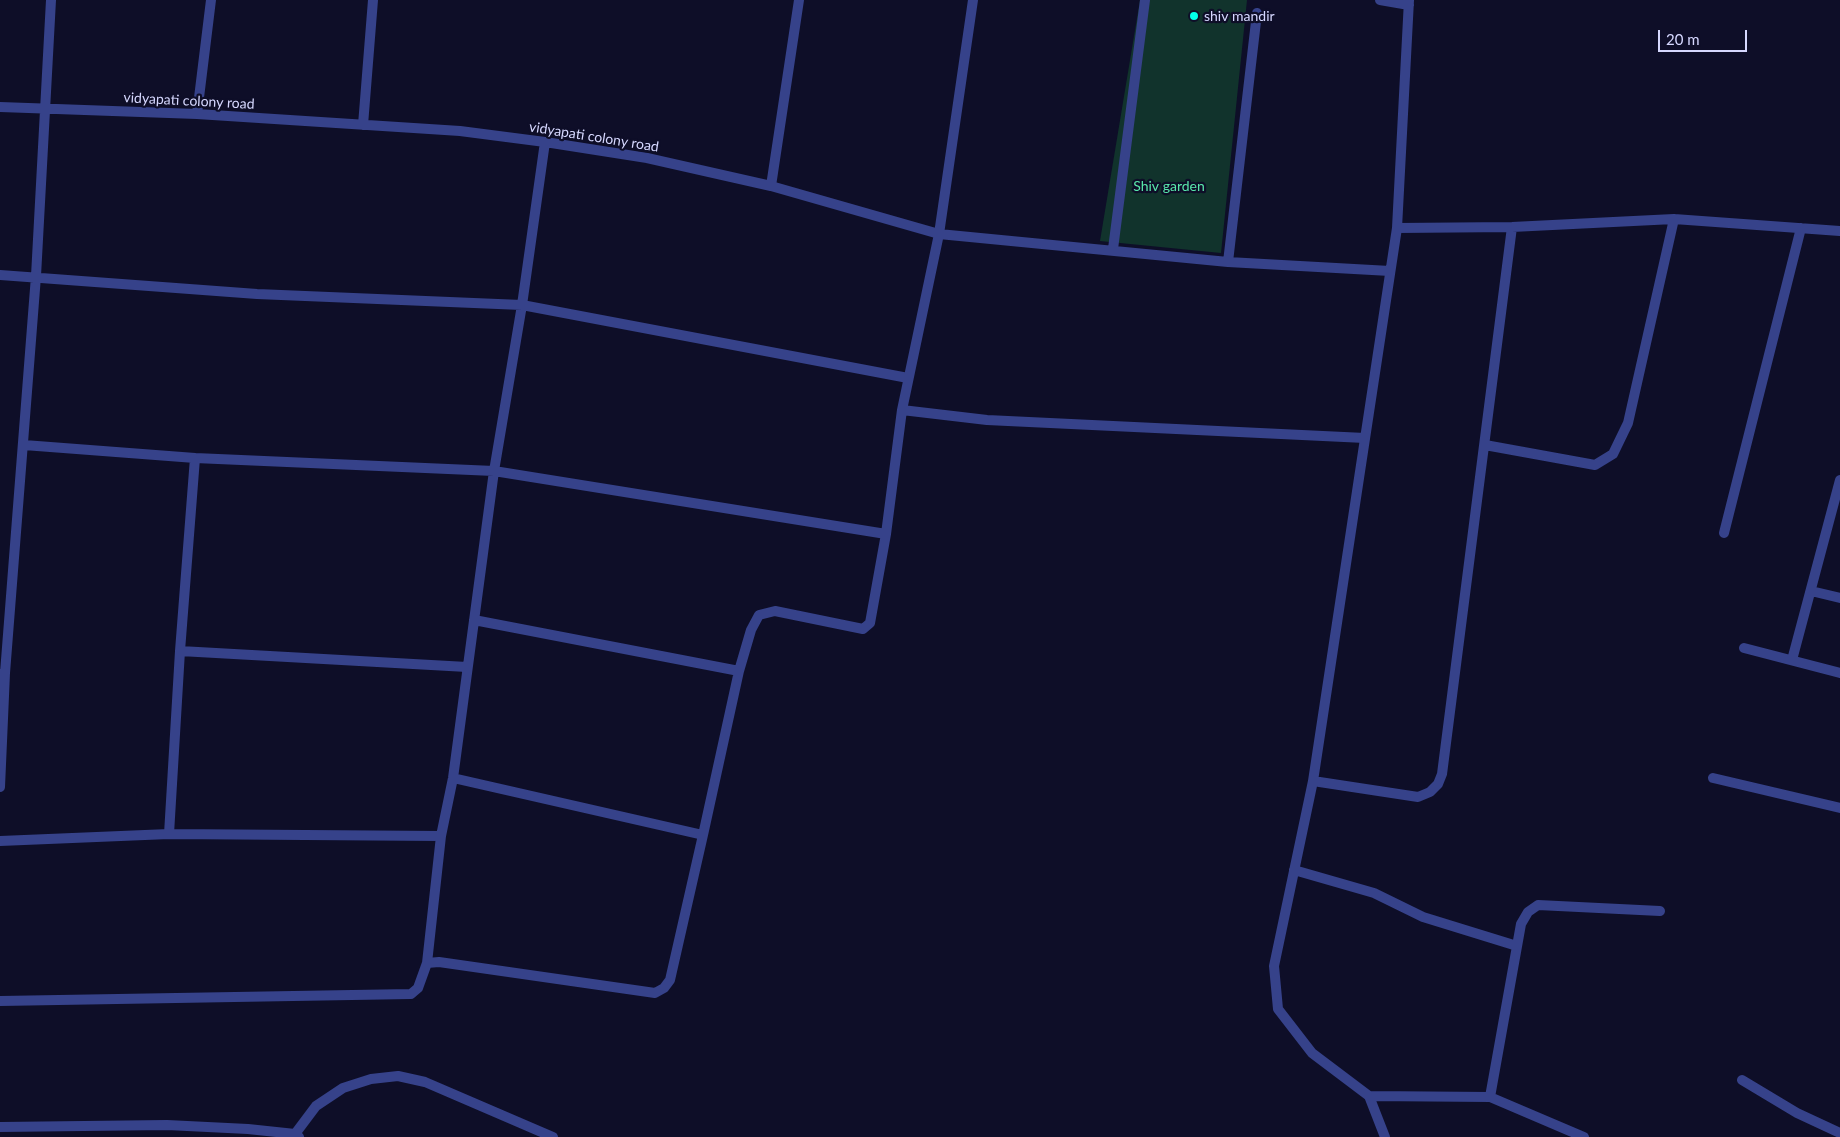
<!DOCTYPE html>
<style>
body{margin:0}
#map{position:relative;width:1840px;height:1137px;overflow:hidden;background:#0e0e28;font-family:Lato,sans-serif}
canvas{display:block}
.scale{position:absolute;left:1658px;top:30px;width:89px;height:22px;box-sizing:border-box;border:2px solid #d6d8ff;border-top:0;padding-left:6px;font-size:15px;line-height:18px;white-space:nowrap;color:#d6d8ff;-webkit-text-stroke:4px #0e0e28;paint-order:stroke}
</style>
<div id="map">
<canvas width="1840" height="1137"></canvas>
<div class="scale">20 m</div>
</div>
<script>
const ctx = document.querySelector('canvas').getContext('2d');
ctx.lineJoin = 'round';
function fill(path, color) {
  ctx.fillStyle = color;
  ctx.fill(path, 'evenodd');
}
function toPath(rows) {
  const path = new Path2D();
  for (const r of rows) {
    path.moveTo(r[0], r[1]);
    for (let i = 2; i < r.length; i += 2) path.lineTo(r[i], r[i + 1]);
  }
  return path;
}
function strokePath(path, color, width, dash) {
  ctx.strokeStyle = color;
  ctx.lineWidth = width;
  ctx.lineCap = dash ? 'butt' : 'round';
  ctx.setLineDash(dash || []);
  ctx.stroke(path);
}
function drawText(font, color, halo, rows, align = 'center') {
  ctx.font = font + ' Lato,sans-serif';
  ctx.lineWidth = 4.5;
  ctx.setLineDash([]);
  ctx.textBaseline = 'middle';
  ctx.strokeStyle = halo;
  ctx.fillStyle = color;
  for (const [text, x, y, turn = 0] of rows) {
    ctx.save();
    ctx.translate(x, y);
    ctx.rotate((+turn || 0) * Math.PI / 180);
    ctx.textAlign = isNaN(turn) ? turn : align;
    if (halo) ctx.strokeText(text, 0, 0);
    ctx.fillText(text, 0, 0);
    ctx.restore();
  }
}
fill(toPath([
 [1140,0,1247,0,1221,253,1100,241]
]), '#11332c');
strokePath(toPath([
 [1380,0,1409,5],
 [0,107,197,114,460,131,545,142,647,158,771,186,939,234,973,0],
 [197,114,211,0],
 [363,125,373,0],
 [771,186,799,0],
 [1397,228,1512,227,1674,219,1840,231],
 [1113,249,1145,0],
 [1228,262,1257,13],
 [0,275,257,294,522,305,908,378],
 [902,410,987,420,1365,438],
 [24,445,195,458,494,471,886,534],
 [1485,445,1595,465,1613,454,1628,423,1674,219],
 [1724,533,1801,228],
 [1811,591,1840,598],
 [474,620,739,671],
 [1744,648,1840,673],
 [180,651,467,667],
 [1792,660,1840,480],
 [0,674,5,673,36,276,51,0],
 [453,778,703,835,739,671,751,630,759,615,775,611,863,629,870,623,886,534,902,410,939,234,1228,262,1390,271],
 [1713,778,1840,808],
 [1313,781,1418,797,1430,792,1438,784,1442,774,1512,227],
 [0,787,5,673],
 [169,834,180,651,195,458],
 [0,841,169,834,441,836],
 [1294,870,1374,893,1423,917,1517,946],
 [427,963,441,836,453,778,494,471,522,305,545,142],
 [0,1001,411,994,418,988,427,963,439,962,655,993,664,988,670,980,703,835],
 [1742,1080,1797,1113,1840,1133],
 [1369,1096,1490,1097,1584,1137],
 [1490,1097,1521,924,1528,912,1538,905,1660,911],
 [0,1127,167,1125,248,1129,295,1134,299,1137],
 [295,1134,316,1106,343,1088,371,1079,398,1076,425,1082,553,1137],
 [1385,1137,1369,1096,1312,1053,1278,1009,1274,966,1313,781,1397,228,1409,0]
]), '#36428a', 10);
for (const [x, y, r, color] of [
 [1194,16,5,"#02ffeb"]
]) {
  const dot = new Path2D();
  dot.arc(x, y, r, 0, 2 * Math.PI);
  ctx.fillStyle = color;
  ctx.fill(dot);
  strokePath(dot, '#0e0e28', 2);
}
drawText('14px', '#d6d8ff', '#0e0e28', [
 ["shiv mandir",1204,16]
], 'left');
drawText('14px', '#d6d8ff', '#0e0e28', [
 ["vidyapati colony road",189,101,3],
 ["vidyapati colony road",594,137,9]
]);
drawText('14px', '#59e7ab', '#0e0e28', [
 ["Shiv garden",1169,186]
]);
</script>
